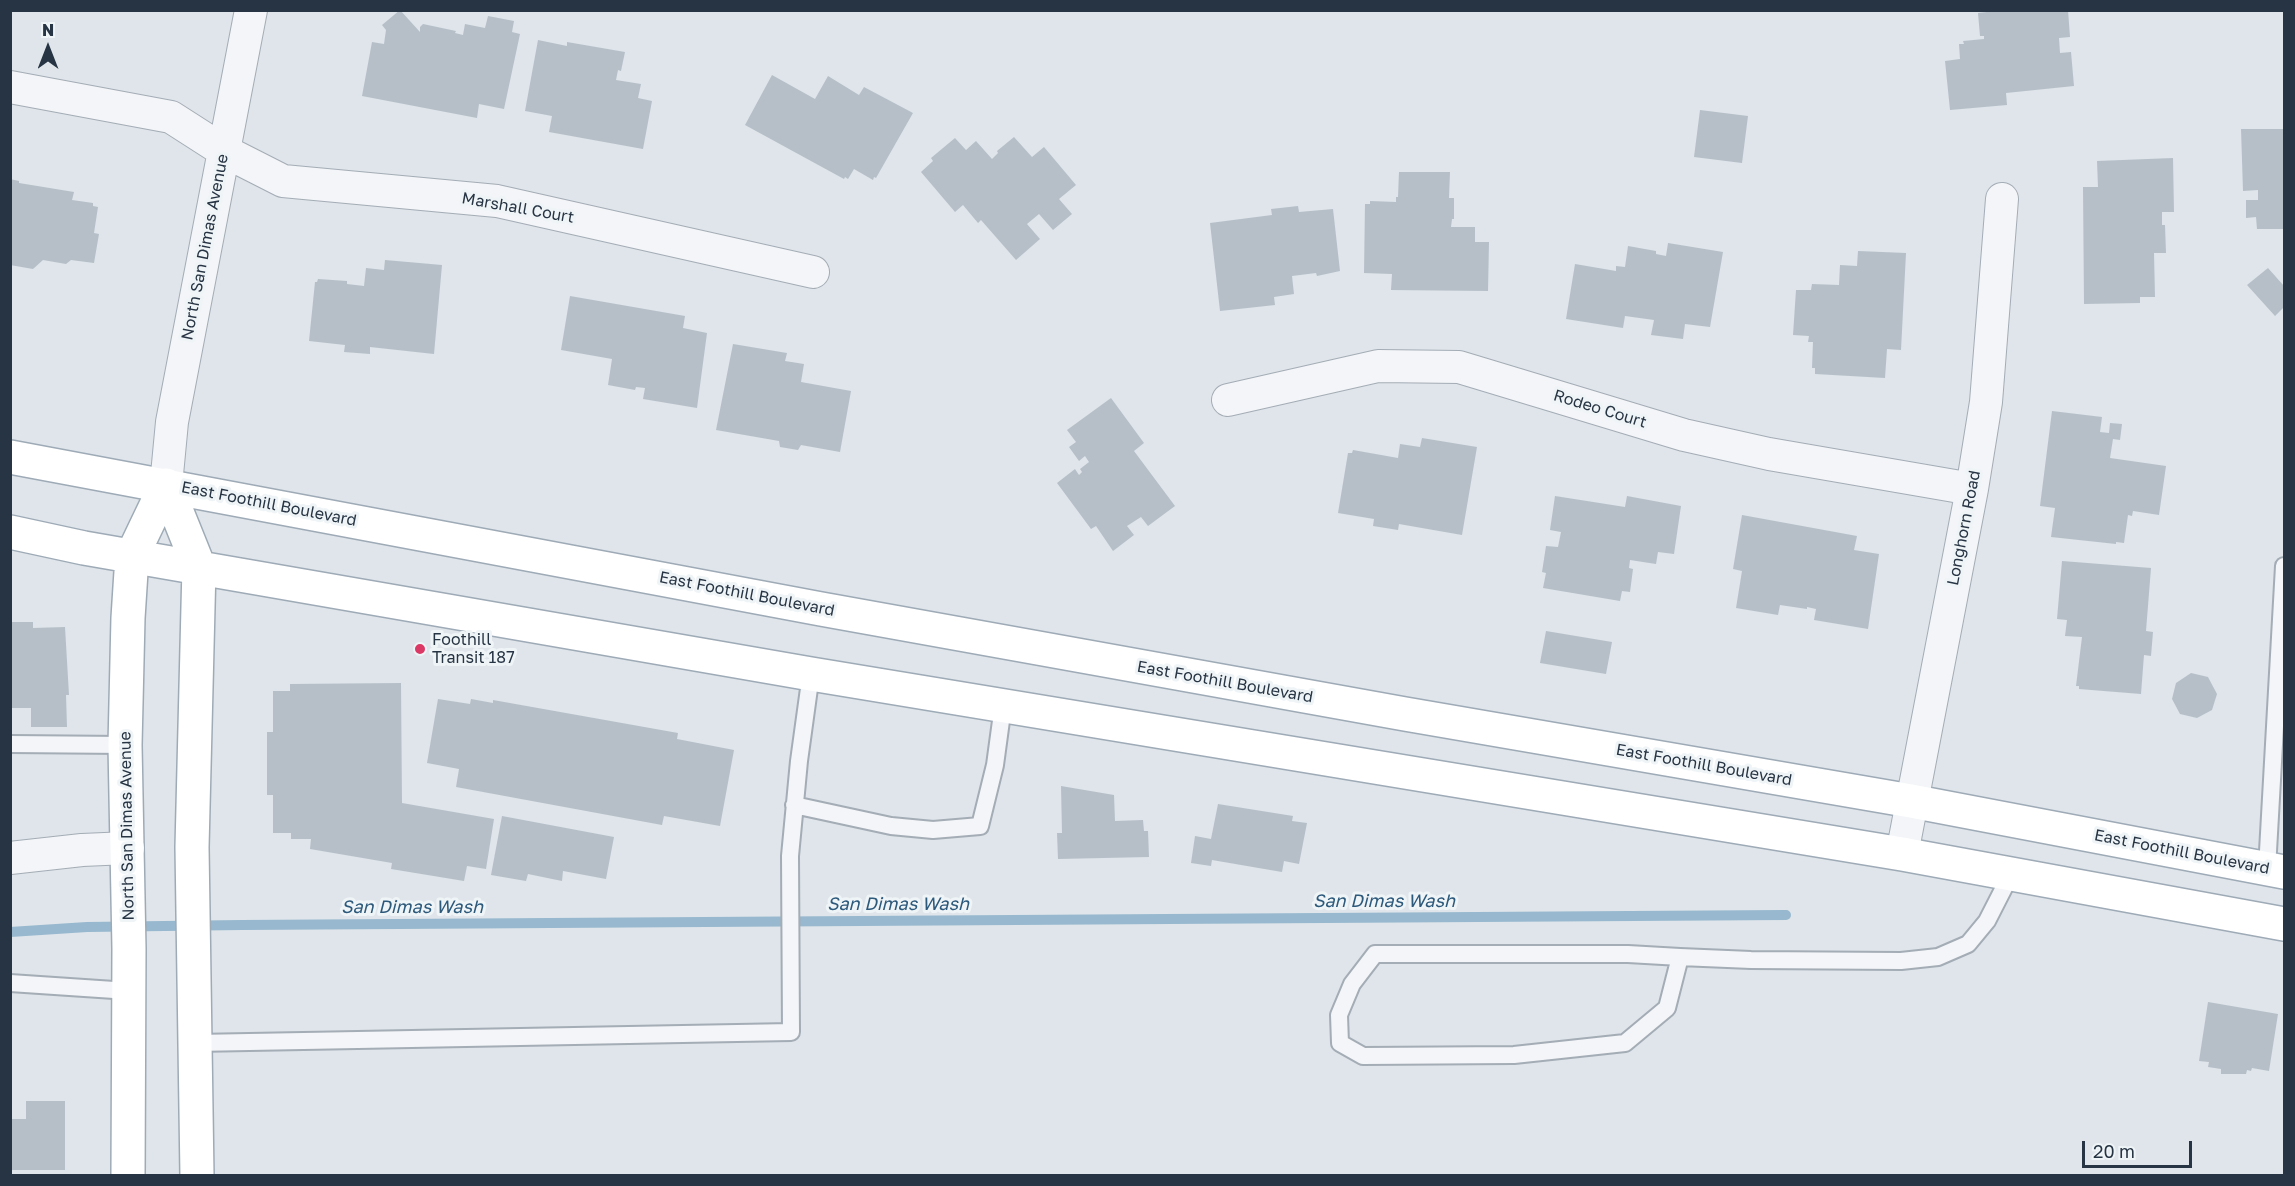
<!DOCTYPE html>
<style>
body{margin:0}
#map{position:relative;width:2295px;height:1186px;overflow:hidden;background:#dfe5ea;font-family:"Golos Text",sans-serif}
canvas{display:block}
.frame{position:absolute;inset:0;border:12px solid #273443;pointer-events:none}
.north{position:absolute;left:18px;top:18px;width:60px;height:60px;-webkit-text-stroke:4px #eff4f7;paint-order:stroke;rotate:0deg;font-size:16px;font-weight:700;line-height:24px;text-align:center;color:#273443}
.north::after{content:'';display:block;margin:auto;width:21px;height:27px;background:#273443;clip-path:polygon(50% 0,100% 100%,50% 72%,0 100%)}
.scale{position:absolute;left:2082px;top:1141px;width:110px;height:27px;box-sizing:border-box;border:3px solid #273443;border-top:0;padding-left:8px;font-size:18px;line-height:21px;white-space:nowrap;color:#273443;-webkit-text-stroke:4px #eff4f7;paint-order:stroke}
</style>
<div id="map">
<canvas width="2295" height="1186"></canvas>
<div class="frame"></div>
<div class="north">N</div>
<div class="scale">20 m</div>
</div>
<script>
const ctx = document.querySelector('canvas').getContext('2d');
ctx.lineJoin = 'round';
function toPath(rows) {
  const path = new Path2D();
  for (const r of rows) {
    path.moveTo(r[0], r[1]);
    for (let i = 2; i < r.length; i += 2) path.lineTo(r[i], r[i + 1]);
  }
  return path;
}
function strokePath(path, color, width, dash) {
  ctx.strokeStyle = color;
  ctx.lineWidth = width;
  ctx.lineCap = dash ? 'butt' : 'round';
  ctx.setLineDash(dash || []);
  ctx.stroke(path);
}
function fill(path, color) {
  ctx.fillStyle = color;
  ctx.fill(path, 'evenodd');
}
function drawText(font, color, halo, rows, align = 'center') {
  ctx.font = font + ' "Golos Text",sans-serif';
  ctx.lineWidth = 6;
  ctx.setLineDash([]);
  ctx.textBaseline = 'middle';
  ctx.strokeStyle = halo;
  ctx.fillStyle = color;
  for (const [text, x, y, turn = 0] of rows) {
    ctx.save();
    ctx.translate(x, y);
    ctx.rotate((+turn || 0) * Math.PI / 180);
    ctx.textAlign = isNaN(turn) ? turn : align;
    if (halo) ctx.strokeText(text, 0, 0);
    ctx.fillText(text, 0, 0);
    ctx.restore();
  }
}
strokePath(toPath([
 [10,932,87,927,242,925,1786,915]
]), '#97b8ce', 10);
fill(toPath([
 [400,10,420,32,420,27,423,24,456,31,455,33,463,35,465,24,485,28,488,16,514,21,512,32,520,34,504,109,479,104,477,118,362,96,372,42,384,44,386,30,382,25],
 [2004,10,2036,10,2036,12,2068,10,2070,37,2059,38,2060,53,2071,52,2074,86,2006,93,2007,105,1950,110,1945,61,1960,59,1959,44,1964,44,1963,41,1984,39,1984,36,1980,36,1978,13],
 [538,40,567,46,567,42,625,52,621,71,618,70,616,80,641,84,638,98,652,101,643,149,549,132,552,116,525,111],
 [772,75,815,99,828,76,859,95,864,87,913,113,876,178,874,177,873,180,854,169,848,179,845,177,844,179,745,125],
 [1700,110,1748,116,1742,163,1694,157],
 [2241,129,2284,129,2284,229,2257,229,2256,217,2246,218,2246,200,2258,200,2258,190,2243,191],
 [1014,137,1032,157,1044,147,1076,185,1059,199,1072,214,1053,230,1039,214,1027,224,1040,239,1016,260,981,220,978,223,963,205,955,212,921,172,933,161,931,158,955,138,966,150,976,141,992,159,998,153,997,151],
 [2173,158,2174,212,2162,212,2162,225,2165,225,2166,253,2154,253,2155,297,2140,297,2140,303,2084,304,2083,187,2098,187,2097,161],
 [1399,172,1450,172,1449,198,1454,198,1454,219,1452,219,1451,227,1475,227,1475,242,1489,242,1488,291,1391,290,1392,274,1364,273,1365,204,1370,204,1370,201,1396,202,1396,197,1398,197],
 [10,179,19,181,19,183,74,192,72,200,93,203,93,206,98,207,94,233,99,234,94,263,71,260,66,264,43,260,33,269,10,265],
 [1298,206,1299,212,1333,209,1340,271,1317,276,1316,273,1292,276,1294,294,1274,297,1275,305,1220,311,1210,223,1272,215,1271,209],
 [1668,243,1723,252,1710,327,1685,324,1683,339,1651,335,1654,320,1625,316,1623,328,1566,319,1575,264,1616,271,1616,266,1625,267,1628,246,1656,251,1656,254,1666,256],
 [1858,251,1906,253,1901,350,1887,349,1885,378,1815,374,1815,368,1812,368,1813,342,1808,342,1809,336,1793,335,1796,290,1811,290,1812,284,1839,285,1840,265,1857,266],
 [385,260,442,265,434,354,370,347,370,354,344,352,345,345,309,341,315,282,317,282,318,279,347,281,347,284,364,286,366,268,384,270],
 [2268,268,2284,286,2284,307,2275,316,2247,285],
 [570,296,685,316,683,328,707,333,697,408,643,399,645,388,636,387,635,390,608,385,612,359,561,350],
 [733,344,787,353,785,361,804,364,801,382,851,391,840,452,801,445,798,450,780,447,779,441,716,430],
 [1111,398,1144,443,1134,451,1175,506,1148,526,1141,517,1127,526,1134,535,1113,551,1096,526,1091,529,1057,483,1075,469,1079,475,1082,472,1080,469,1089,462,1085,456,1079,461,1069,447,1076,442,1067,430],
 [2052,411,2102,417,2100,432,2109,433,2110,423,2122,424,2120,440,2113,439,2110,458,2166,466,2159,515,2133,511,2132,516,2128,515,2124,543,2116,542,2116,544,2051,537,2055,508,2040,506],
 [1422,438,1477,447,1462,535,1399,524,1398,530,1373,526,1374,519,1338,513,1348,453,1352,453,1353,450,1398,458,1400,444,1420,447],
 [1555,496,1625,507,1627,496,1681,506,1674,554,1658,552,1656,564,1630,560,1629,568,1633,569,1630,592,1622,591,1620,601,1543,588,1546,573,1542,572,1546,546,1558,547,1561,532,1550,530],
 [1742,515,1857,536,1854,550,1879,554,1868,629,1814,620,1816,609,1807,607,1807,609,1780,605,1778,615,1736,608,1742,571,1733,569],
 [2062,561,2151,568,2146,631,2153,632,2151,656,2144,655,2141,694,2079,689,2079,686,2076,686,2082,637,2065,636,2067,620,2057,619],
 [10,622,33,622,33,628,65,627,69,695,66,695,67,727,31,727,31,708,10,708],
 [1546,631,1612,642,1606,674,1540,663],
 [2191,673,2208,677,2217,694,2212,710,2197,718,2180,714,2172,699,2176,683],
 [401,683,402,803,494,819,486,869,467,866,464,881,391,869,392,863,310,849,311,839,291,839,291,833,273,833,273,795,267,795,267,732,273,732,273,691,290,691,290,684],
 [438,699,470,704,471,699,493,703,493,700,678,733,677,739,734,750,720,826,664,816,662,825,456,787,459,769,427,763],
 [1061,786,1114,795,1115,821,1143,820,1144,831,1148,831,1149,857,1058,859,1057,833,1062,833],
 [1218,804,1293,816,1292,821,1307,823,1299,864,1284,861,1282,872,1212,860,1211,866,1191,863,1195,836,1211,839],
 [502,816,614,837,606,879,563,871,562,881,528,874,526,881,491,875],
 [2208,1002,2278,1014,2269,1071,2252,1068,2251,1071,2247,1070,2246,1074,2221,1074,2221,1069,2208,1067,2209,1062,2199,1061],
 [26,1101,65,1101,65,1170,10,1170,10,1119,26,1119]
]), '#b6bfc8');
const lane = toPath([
 [10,744,125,745],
 [794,805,891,826,933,830,980,826,995,765,1003,706],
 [2267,869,2284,566],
 [1680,957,1667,1008,1625,1043,1514,1055,1363,1056,1340,1043,1339,1015,1352,984,1375,954,1628,954,1680,957,1751,960,1901,961,1938,957,1968,944,1987,921,2011,874],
 [10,983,129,991],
 [195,1043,791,1032,790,856,799,761,811,674]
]);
const street = toPath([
 [10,87,171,117,224,151,283,181,497,201,813,272],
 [1228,400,1378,366,1459,367,1684,435,1769,454,1972,489],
 [166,485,172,422,251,10],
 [1902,854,1972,489,1986,402,2002,199],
 [10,858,82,850,128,848]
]);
const primary = toPath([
 [10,457,821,609,1405,714,1911,801,2284,872],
 [166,485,199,567,192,847,197,1176],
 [10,532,84,548,811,674,1902,854,2284,924],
 [128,1176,129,949,125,745,128,618,132,556,166,485]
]);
strokePath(lane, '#a4acb5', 20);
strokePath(street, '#a4acb5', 34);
strokePath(primary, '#9eabb7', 36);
strokePath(lane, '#f3f5f8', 16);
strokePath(street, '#f3f5f8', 32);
strokePath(primary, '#fff', 33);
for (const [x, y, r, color] of [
 [420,649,6,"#db3865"]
]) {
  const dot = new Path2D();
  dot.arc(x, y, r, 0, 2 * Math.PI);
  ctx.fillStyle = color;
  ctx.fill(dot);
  strokePath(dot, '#eff4f7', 2);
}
drawText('16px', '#273443', '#eff4f7', [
 ["Marshall Court",518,208,10],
 ["North San Dimas Avenue",205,247,-79],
 ["Rodeo Court",1600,409,17],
 ["East Foothill Boulevard",269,504,11],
 ["Longhorn Road",1964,528,-79],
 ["East Foothill Boulevard",747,594,11],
 ["East Foothill Boulevard",1225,682,10],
 ["East Foothill Boulevard",1704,765,10],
 ["North San Dimas Avenue",127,826,-91],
 ["East Foothill Boulevard",2182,852,11]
]);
drawText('16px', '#273443', '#eff4f7', [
 ["Foothill",432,640],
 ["Transit 187",432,658]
], 'left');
drawText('italic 18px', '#2d597b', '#eff4f7', [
 ["San Dimas Wash",1384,901],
 ["San Dimas Wash",898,904],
 ["San Dimas Wash",412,907]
]);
</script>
